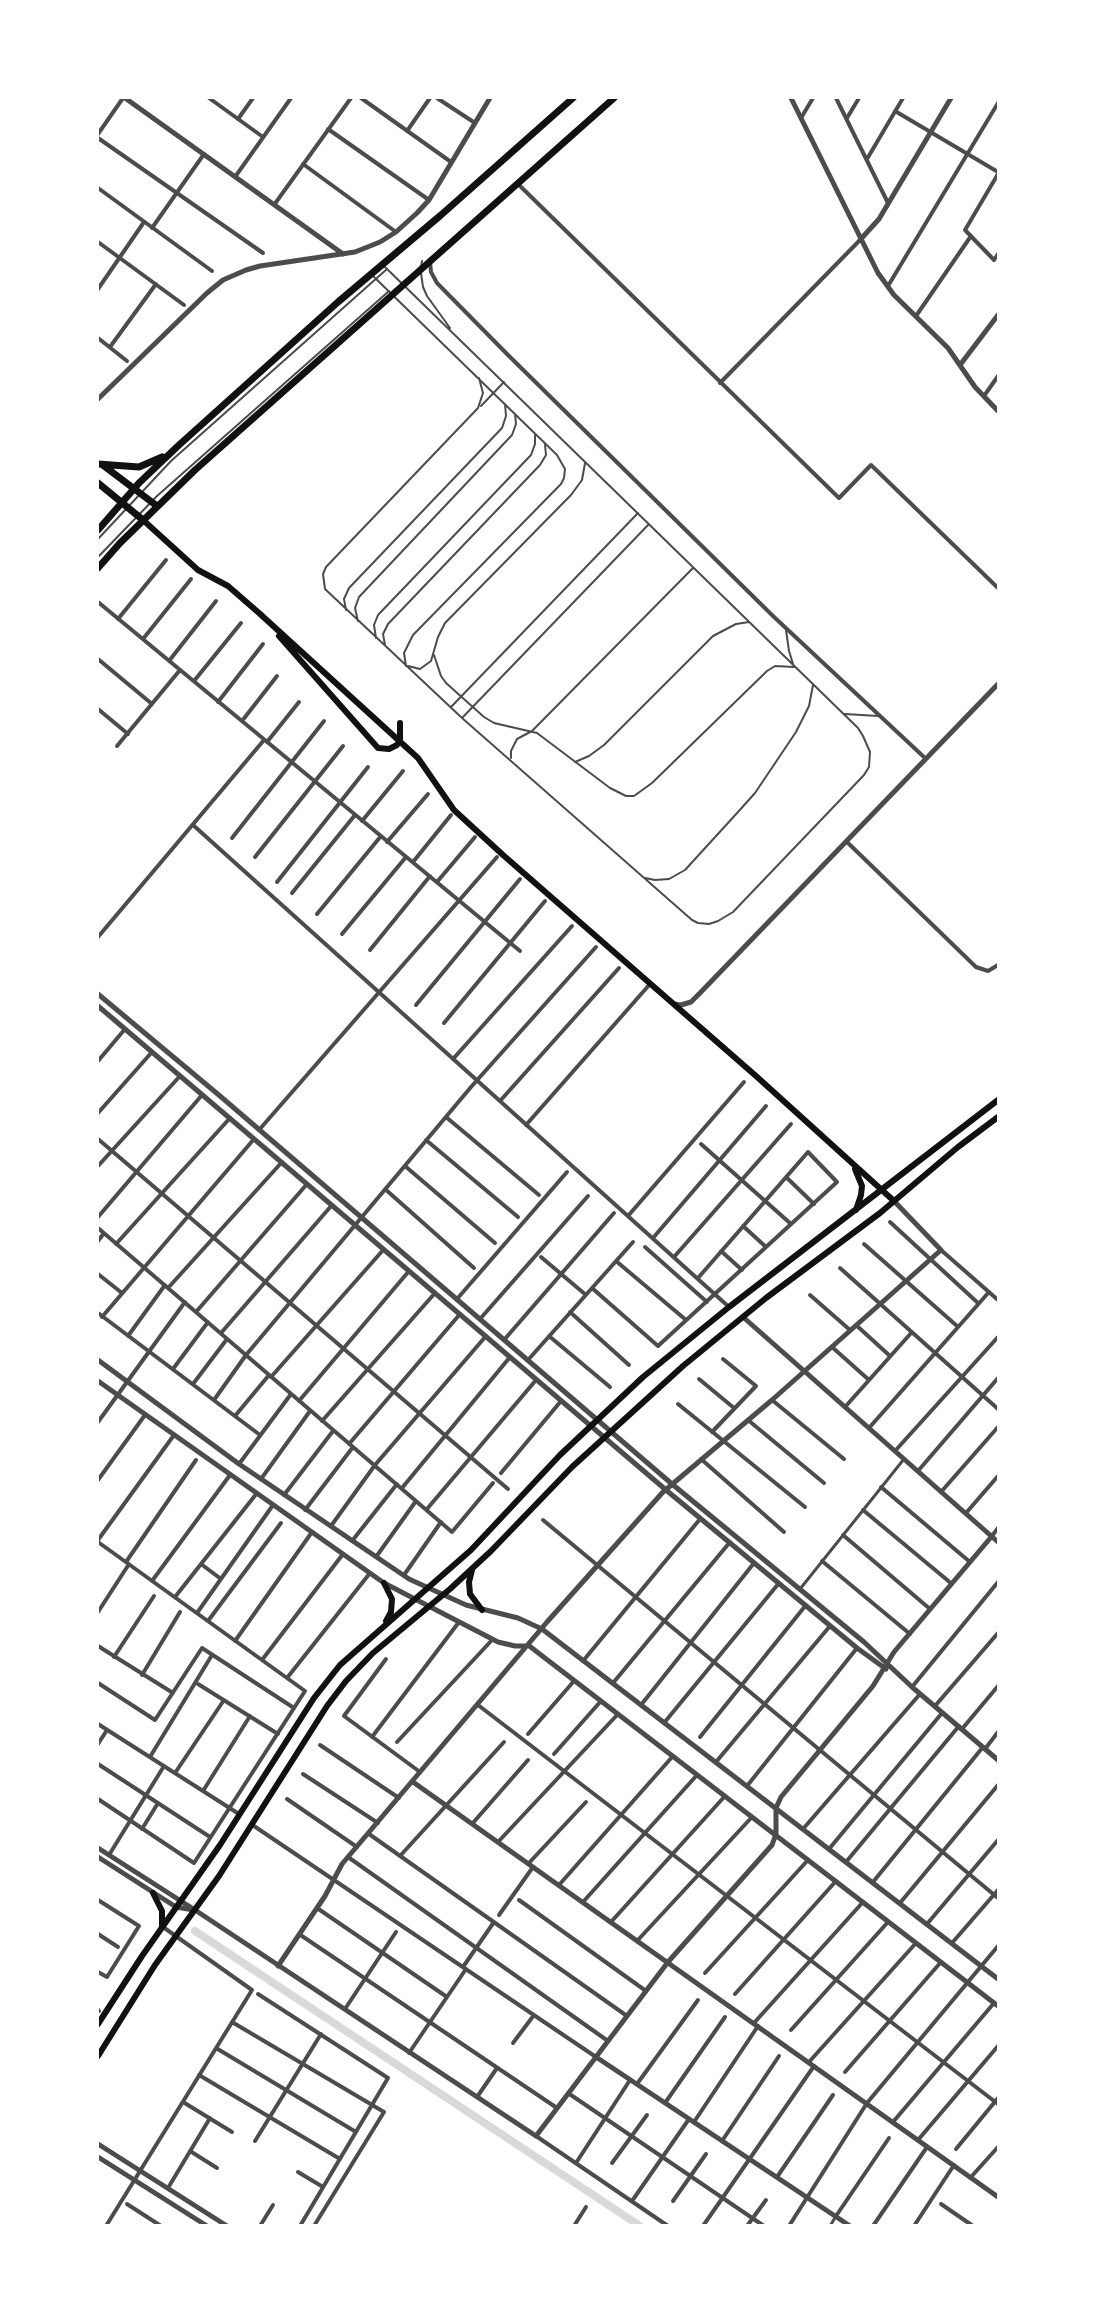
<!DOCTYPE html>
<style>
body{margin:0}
#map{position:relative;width:1096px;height:2323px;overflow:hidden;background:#fff;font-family:"Zilla Slab",serif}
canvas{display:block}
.frame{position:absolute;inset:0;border:99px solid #fff;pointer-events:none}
</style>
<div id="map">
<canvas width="1096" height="2323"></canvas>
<div class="frame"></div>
</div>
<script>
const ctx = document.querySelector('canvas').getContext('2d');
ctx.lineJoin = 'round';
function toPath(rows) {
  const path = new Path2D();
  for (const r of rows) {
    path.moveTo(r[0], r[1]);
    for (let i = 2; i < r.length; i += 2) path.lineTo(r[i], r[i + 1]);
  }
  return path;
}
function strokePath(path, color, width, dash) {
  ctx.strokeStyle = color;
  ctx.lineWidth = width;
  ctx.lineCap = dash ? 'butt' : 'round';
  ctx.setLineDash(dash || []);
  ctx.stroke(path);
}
strokePath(toPath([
 [195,1931,640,2226]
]), '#d9d9d9', 8);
strokePath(toPath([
 [385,267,858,728,863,736,870,752,869,767,864,775,733,912,718,921,709,924,698,923,692,920,462,718,325,589,323,574,326,567,478,408,483,393,479,378],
 [421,267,422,261],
 [421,273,423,287,427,296,450,328],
 [372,275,557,455,565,469,564,478,561,484,413,635,404,653,406,666],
 [481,406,504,382],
 [98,539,171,461,387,269],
 [98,557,157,496,389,291],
 [346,610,344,599,349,588,502,428,506,416,505,404],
 [358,621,355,608,359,597,512,435,516,424,515,414],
 [376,638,374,625,378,615,531,455,535,444,535,435],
 [385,645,383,634,388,624,540,465,546,455,545,445],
 [434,655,441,676,446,683,484,717,494,723,537,733,610,788,626,796,634,796,652,783,767,671,775,666,794,667,789,651,786,630],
 [408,666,420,669,431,661,438,637,445,623,571,495,582,480,585,463],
 [451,707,638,513],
 [845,714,878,716],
 [462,718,649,524],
 [511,758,511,751,517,739,532,731,693,568],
 [575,762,589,756,604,745,713,636,736,624,749,622],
 [645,878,655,880,669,879,685,870,738,812,755,793,796,732,809,706,813,685]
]), '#4c4c4c', 2);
strokePath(toPath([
 [800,1589,904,1459],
 [830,2226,836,2216]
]), '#4c4c4c', 3);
strokePath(toPath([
 [209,98,263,137],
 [361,98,451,162],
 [437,98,475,123],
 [836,98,888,203],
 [895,111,998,172],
 [801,118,813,98],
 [847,118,859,98],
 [238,119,253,98],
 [328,129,429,200],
 [407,131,430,98],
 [98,134,123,98],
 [98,138,263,253],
 [867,159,903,98],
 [303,164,396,232],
 [998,174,965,230,994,260,998,254],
 [235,177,291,98],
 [518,184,839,498,871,465,998,588],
 [98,188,212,271],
 [274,205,351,98],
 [152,228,204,154],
 [98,242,184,305],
 [430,262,431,272,437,283,508,355,773,616,925,758],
 [888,286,998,103],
 [98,289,144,222],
 [916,316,971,236],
 [98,338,127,361],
 [110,347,156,284],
 [720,383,860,240],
 [984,396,998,376],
 [98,602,520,951],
 [118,619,166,560],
 [143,639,191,579],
 [98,659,152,704],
 [169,661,216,601],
 [194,681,241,623],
 [218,702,263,644],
 [98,709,128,734],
 [242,721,277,676],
 [267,742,299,702],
 [117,746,180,670],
 [362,821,403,771],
 [193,825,729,1307],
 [232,838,324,721],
 [387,842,428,794],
 [847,842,976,967,988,971,998,965],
 [255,857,343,746],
 [413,862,451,815],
 [277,882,368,767],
 [437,882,475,837],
 [292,893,355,815],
 [317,914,381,836],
 [342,934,406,857],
 [98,937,264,740],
 [370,950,430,876],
 [416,1005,520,879],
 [444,1023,545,901],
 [453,1059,572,926],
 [98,1061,125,1029],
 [500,1101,619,968],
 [98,1113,152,1052],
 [446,1117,539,1195],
 [526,1125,650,984],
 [259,1130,497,857],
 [98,1139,508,1489],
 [426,1140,518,1217],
 [701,1144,791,1224],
 [98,1166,180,1076],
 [405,1166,495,1243],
 [786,1177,814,1204],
 [385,1189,474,1268],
 [628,1216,744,1082],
 [98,1217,202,1095],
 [890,1222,978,1303],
 [743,1226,766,1247],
 [98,1228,452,1532,493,1483],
 [653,1238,766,1106],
 [98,1241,104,1233],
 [116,1244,230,1118],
 [864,1244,957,1326],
 [645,1247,707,1302],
 [941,1250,998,1300],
 [721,1251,742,1270],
 [541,1257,586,1295],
 [674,1257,791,1124],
 [616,1261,686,1320],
 [840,1268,998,1409],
 [98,1274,122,1293],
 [168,1288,282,1162],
 [592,1288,658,1346,837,1182,808,1152,698,1278],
 [810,1295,850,1330],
 [457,1299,567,1172],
 [196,1312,307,1184],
 [570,1312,629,1365],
 [98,1313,260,1435],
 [102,1317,254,1139],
 [480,1319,588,1196],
 [856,1325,890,1356],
 [221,1333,332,1205],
 [128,1336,165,1285],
 [549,1336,610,1387],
 [504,1340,614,1213],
 [832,1347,869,1380],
 [528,1360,633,1242],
 [173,1369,208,1322],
 [271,1377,384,1249],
 [699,1379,734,1408],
 [193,1384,227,1339],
 [214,1400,246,1355,471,1087,596,947],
 [772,1400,844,1459],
 [299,1401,409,1271],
 [678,1404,805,1507],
 [845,1407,912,1332],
 [235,1416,269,1375],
 [748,1420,824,1483],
 [322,1421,435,1293],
 [98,1422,185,1302],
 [869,1428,989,1292],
 [712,1432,756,1386,723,1359],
 [349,1444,460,1314],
 [895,1451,998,1337],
 [701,1459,784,1532],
 [239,1464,291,1394],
 [918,1471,998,1378],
 [501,1473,561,1401],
 [261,1479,310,1411],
 [98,1480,145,1415],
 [881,1487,970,1562],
 [402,1488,510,1357],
 [941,1492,998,1427],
 [284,1495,333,1431],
 [427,1509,536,1380],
 [305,1510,353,1447],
 [863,1510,952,1584],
 [966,1513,998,1476],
 [543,1520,998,1898],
 [331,1526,375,1465,486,1336],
 [843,1535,930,1609],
 [992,1536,998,1528],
 [98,1540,174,1435],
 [352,1541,397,1484],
 [98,1542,305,1691,194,1863,98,1799],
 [376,1557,416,1501],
 [822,1561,910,1634],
 [126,1562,196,1460],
 [201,1564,221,1579],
 [404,1575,441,1522],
 [152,1581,230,1475],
 [175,1597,257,1493],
 [98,1612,129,1564],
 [197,1613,273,1505],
 [208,1621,281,1523],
 [235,1641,312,1532],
 [98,1646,173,1693],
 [114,1657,154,1596],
 [386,1659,344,1716,420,1772],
 [262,1660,343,1554],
 [583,1661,700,1519],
 [142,1675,180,1612],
 [287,1678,370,1573],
 [98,1683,155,1720,202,1648,294,1708],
 [613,1683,730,1542],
 [198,1684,278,1734],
 [912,1687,998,1582],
 [478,1705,998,2104],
 [641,1705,754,1563],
 [935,1706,998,1633],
 [664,1723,779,1583],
 [98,1724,239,1814],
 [962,1729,998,1686],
 [528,1734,574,1681],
 [372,1737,459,1622],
 [700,1737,806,1605],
 [397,1742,492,1640],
 [98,1744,107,1730],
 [320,1745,399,1798],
 [985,1749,998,1732],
 [554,1754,601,1701],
 [150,1757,212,1655],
 [716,1762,830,1626],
 [98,1764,210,1837],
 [175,1773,224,1700],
 [303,1774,378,1823],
 [747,1786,857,1648],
 [203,1791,250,1716],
 [287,1799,357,1847],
 [251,1824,596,2057],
 [472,1824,528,1760],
 [142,1829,158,1803],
 [803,1829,920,1694],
 [369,1834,627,2016],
 [498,1842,618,1714],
 [829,1849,942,1713],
 [109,1855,164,1766],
 [400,1856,504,1742],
 [348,1857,608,2041],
 [846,1862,959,1726],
 [528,1864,586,1802],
 [873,1882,983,1747],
 [559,1885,673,1756],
 [98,1900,139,1926,107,1977,98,1972],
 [519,1900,646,1991],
 [583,1902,697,1775],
 [900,1903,998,1785],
 [317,1908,447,1997],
 [499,1915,533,1867],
 [611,1922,725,1796],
 [927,1924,998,1840],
 [98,1934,118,1947],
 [299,1934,557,2108],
 [637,1941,752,1817],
 [952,1943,998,1890],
 [463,1967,494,1922],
 [705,1973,808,1860],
 [258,1994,388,2078,300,2226],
 [735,1994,836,1881],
 [345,2009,396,1932],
 [98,2010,99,2011],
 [232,2022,384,2112,314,2226],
 [754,2023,863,1902],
 [791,2030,888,1922],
 [513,2043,534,2015],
 [216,2048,356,2132],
 [409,2053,466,1969],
 [809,2062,916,1943],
 [845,2072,941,1962],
 [199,2075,340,2159],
 [637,2084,698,2000],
 [568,2093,764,2226],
 [477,2097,497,2068],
 [183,2102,232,2132],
 [665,2103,725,2017],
 [694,2122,758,2026],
 [893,2122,994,2003],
 [536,2136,668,2226],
 [918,2140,998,2046],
 [255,2141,321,2034],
 [722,2141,779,2056],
 [956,2149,998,2098],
 [190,2151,217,2168],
 [576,2163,630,2080],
 [612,2163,647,2115],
 [298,2172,323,2187],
 [777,2177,833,2095],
 [971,2177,998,2147],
 [168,2188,210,2118],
 [632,2201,689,2119],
 [673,2201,706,2154],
 [127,2204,161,2226],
 [941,2204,973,2226],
 [836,2216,889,2138],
 [106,2226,252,1990,163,1927],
 [260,2226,273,2205],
 [574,2226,586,2207],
 [703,2226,814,2066],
 [747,2226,766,2200],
 [789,2226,867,2103,998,1946],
 [873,2226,927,2147],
 [914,2226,954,2165]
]), '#4c4c4c', 4);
strokePath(toPath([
 [125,98,343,254],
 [791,98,878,273,894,295,948,348,975,387,998,411],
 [860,240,879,219,951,98],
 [960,365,998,315],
 [98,399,207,293,223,280,246,270,260,266,355,252,380,242,396,232,417,213,429,200,490,98],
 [98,994,220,1096,672,1484,864,1642,912,1687,998,1760],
 [674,1004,681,1005,691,1002,700,993,998,684],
 [98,1006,666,1490,857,1648,886,1669],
 [743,1317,998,1542],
 [98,1360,239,1464,409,1579,466,1605,518,1618,542,1629,998,1979],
 [98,1381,384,1583,498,1642,515,1646,527,1646],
 [528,1645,998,2006],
 [413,1782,998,2197],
 [98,1848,195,1910,536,2136,668,1962,772,1845,776,1834,776,1808,781,1797,873,1686,894,1652,992,1536],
 [98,1857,176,1907,194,1910],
 [278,1966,325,1896,342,1864,547,1622,663,1492,772,1400,941,1250,894,1201],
 [596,2057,850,2226],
 [98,2144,227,2226],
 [98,2157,207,2226]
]), '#4c4c4c', 5);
strokePath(toPath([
 [143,520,198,570,228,586,259,613,418,758,454,810,503,855,756,1076,894,1201],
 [279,636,378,748,389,749,397,745,400,739,400,723],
 [855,1169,862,1186,861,1195,856,1210],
 [472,1570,469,1582,470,1594,482,1610],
 [384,1583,392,1599,391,1612,386,1621],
 [153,1893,162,1911,162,1926],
 [98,2024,142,1956,220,1845,314,1698,340,1665,471,1550,560,1455,643,1377,729,1307,998,1100],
 [98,2056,155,1965,219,1876,327,1706,346,1681,373,1653,450,1589,491,1551,572,1467,683,1366,766,1298,880,1213,958,1147,998,1117]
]), '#111', 6);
strokePath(toPath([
 [98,464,139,467,162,457],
 [104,466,157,506],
 [98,483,143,520],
 [98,530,139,483,179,445,338,302,441,215,573,98],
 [98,568,120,543,195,470,614,98]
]), '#111', 7);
</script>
